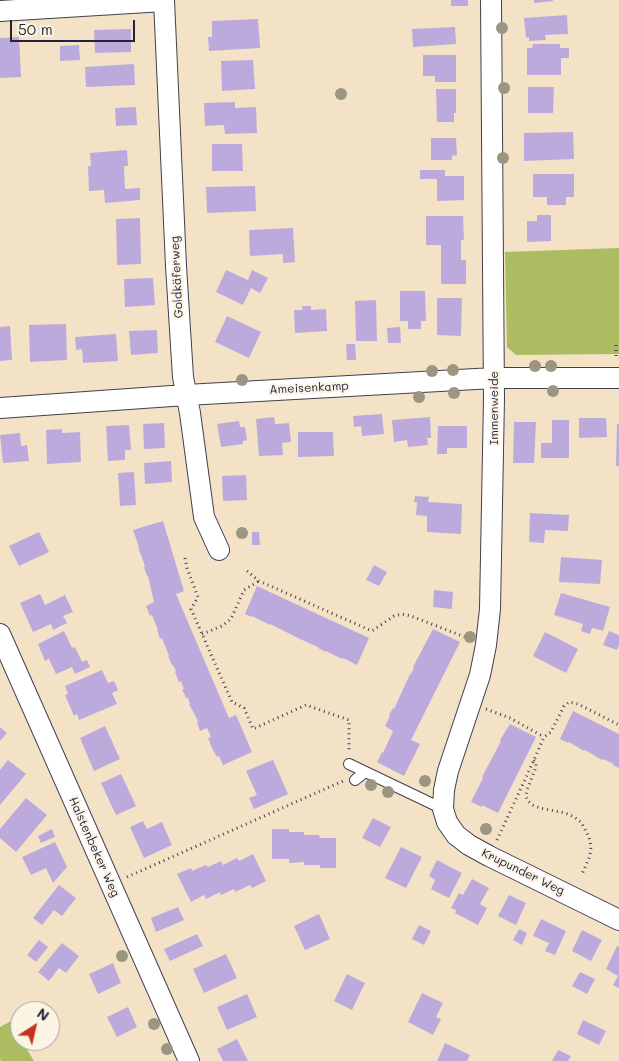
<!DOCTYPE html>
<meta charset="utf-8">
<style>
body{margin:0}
#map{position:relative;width:619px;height:1061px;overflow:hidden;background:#f4e2c7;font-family:Mali,sans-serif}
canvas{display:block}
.north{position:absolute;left:10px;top:1001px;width:50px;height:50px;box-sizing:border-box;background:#fcf5e5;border:1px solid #a5a1a1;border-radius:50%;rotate:35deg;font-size:14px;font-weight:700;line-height:20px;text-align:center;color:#22223b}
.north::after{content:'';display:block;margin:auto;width:18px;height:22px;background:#c8321e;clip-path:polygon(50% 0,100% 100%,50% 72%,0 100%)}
.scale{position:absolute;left:10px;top:20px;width:125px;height:22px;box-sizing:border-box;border:2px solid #22223b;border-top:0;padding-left:6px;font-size:15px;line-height:18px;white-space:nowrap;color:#22223b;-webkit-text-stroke:4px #fcf5e5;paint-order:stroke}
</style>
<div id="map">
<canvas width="619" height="1061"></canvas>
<div class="north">N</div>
<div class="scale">50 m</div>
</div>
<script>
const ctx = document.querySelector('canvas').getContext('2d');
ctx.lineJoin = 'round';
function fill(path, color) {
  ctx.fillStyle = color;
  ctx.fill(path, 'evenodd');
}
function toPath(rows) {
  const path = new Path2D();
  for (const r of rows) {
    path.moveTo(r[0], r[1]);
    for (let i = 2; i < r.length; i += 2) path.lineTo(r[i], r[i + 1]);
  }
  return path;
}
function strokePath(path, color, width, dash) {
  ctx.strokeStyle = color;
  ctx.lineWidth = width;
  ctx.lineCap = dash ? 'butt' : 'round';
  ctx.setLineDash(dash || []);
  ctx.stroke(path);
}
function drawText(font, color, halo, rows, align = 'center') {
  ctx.font = font + ' Mali,sans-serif';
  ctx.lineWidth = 4.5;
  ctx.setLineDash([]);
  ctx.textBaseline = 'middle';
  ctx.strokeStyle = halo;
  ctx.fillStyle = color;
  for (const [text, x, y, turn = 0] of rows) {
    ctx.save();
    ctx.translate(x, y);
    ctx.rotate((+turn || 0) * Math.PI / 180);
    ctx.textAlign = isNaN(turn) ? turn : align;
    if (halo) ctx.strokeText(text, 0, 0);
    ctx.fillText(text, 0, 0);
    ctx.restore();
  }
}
fill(toPath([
 [619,248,619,354,516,355,507,347,505,252],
 [11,1021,20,1037,20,1041,22,1041,34,1061,1,1061,0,1059,0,1027]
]), '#abbd60');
fill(toPath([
 [451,0,468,0,468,6,451,6],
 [534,0,553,0,553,1,534,3],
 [567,15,568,34,545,35,546,40,529,41,529,37,526,38,524,18],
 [258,19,260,48,209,51,208,37,212,37,212,21],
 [455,27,456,44,413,47,412,29],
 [131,29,131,52,95,53,94,30],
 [19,37,21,77,0,78,0,38],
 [533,44,560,44,560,48,569,48,569,58,561,58,561,75,527,75,527,48,532,48],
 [79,45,80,60,60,61,60,46],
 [423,55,456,55,456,82,435,82,435,76,423,76],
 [253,60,255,89,222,91,221,61],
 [134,64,135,85,86,87,85,67],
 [528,87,554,87,553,113,528,113],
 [436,89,456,89,456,113,454,113,454,122,437,122],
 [235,102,235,108,256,107,257,133,225,134,224,125,205,126,204,103],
 [136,107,137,125,116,126,115,108],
 [573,132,574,159,524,161,524,133],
 [431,138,456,138,457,155,452,156,452,160,431,160],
 [212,144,242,144,243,171,212,171],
 [127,150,128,166,124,166,125,189,140,188,140,200,105,203,104,190,89,191,88,166,91,166,90,153],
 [420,170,445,170,445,176,464,176,464,200,437,201,437,179,420,179],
 [533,174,574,174,574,197,566,197,566,205,547,205,547,197,533,197],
 [255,186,256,211,207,213,206,187],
 [537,215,551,215,551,241,527,242,527,221,537,221],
 [426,216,463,216,464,240,461,240,461,260,466,260,466,284,441,284,441,245,426,245],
 [140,218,141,264,117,265,116,219],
 [293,228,295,262,283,263,283,254,250,256,249,230],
 [226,270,248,280,252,270,268,278,260,293,251,288,243,305,216,292],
 [153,278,155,305,125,307,124,279],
 [400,291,425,291,426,321,421,321,421,329,408,329,408,321,400,321],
 [437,298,462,298,461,336,437,335],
 [376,300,377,341,356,341,355,301],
 [302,306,311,306,311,310,326,309,327,331,295,333,294,310,303,310],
 [227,316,261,332,249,358,215,342],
 [66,324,67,360,30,362,29,325],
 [10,326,12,360,0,361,0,327],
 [400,327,401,343,388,343,387,328],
 [157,330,158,353,131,355,129,331],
 [116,334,118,361,83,363,82,349,76,350,75,337],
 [346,344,355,344,356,360,347,360],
 [382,414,384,434,362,436,361,426,354,427,353,416],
 [274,417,275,424,289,423,291,442,282,443,283,455,259,456,256,419],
 [430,417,431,438,427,438,428,445,408,447,407,440,394,442,392,420],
 [579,418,606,418,607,437,579,438],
 [552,420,569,420,569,458,541,458,541,443,552,443],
 [239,421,240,427,245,427,247,440,243,441,243,444,221,447,217,424],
 [514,422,536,422,534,463,513,463],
 [164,423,165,448,144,449,143,424],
 [617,424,619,424,619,466,616,466],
 [129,425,131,450,125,450,125,460,108,461,106,426],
 [438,426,467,426,467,448,447,448,447,454,437,454],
 [62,429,62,433,80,432,81,462,47,464,46,430],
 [298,432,333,432,334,456,298,457],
 [20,433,21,446,27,445,29,461,3,463,0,435],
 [171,461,172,482,145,484,144,463],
 [134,472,136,505,120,506,118,473],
 [246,475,247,500,223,501,222,476],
 [415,496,429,497,428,502,462,504,461,534,427,532,427,516,416,515,417,502,414,502],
 [530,513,569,515,568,531,545,530,544,543,529,542],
 [163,521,184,591,176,594,229,718,236,715,252,752,223,765,219,756,217,757,212,748,208,738,211,737,207,728,200,731,197,722,198,721,189,704,190,704,188,698,186,698,182,689,184,689,181,681,179,682,175,672,176,671,173,665,172,665,168,656,169,656,162,638,160,639,157,630,158,630,152,615,150,616,146,606,154,602,148,576,147,576,144,567,145,566,138,547,139,547,133,530],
 [39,532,49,552,19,566,9,546],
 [252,532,259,532,260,545,252,545],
 [561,557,602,560,600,584,559,582],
 [374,565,387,572,379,586,366,580],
 [257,586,369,638,357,665,343,658,342,659,326,651,326,652,318,648,318,647,300,639,270,624,270,625,252,616,252,617,245,614],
 [434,590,453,592,452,609,433,607],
 [561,593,610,607,603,631,592,628,590,634,581,631,583,624,554,615],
 [40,594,45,605,65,595,73,612,63,616,67,623,53,630,51,624,33,632,20,603],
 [433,629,460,642,411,740,420,744,404,776,377,762,382,752,383,753,393,731,385,726,390,716,389,715,393,708,394,709,410,674,411,674,414,668,413,667],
 [64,631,72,648,75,647,82,662,87,660,90,667,75,674,72,667,56,674,49,659,45,661,38,644],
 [609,631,619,635,619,645,617,650,603,645],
 [545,632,578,649,566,673,533,656],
 [102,670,108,683,114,681,118,690,112,693,117,704,79,720,77,714,74,716,65,695,68,694,65,686],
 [573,711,619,734,619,768,613,765,614,764,603,759,602,760,585,750,584,751,569,742,568,743,560,739],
 [510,724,536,737,498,813,482,805,482,807,471,802,483,778,482,777,501,741,500,740],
 [105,726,120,759,94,771,80,738],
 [0,727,7,733,0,741],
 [8,760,26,774,0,805,0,770],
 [273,760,288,794,254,809,249,798,257,795,246,771],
 [121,774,136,806,116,815,101,783],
 [26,798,47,815,16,852,0,838,0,829],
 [373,818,391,827,380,847,362,838],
 [143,821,147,829,162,822,172,845,144,858,130,827],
 [52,829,55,837,41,843,38,836],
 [272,829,289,829,289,832,304,832,304,835,319,835,320,838,336,838,336,868,320,868,320,865,304,865,304,862,289,863,289,859,272,859],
 [55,842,67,867,53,883,46,868,31,875,22,857],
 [401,847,422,857,406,888,385,878],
 [253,854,266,881,252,888,250,885,235,892,234,889,221,895,220,892,206,899,204,895,191,902,177,874,191,868,192,871,206,865,208,867,221,861,223,865,237,858,239,861],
 [437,860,462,873,449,898,431,889,435,880,429,876],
 [472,879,489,888,480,904,487,908,478,925,455,913,456,910,451,908,459,893,463,895],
 [59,885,76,898,62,916,54,910,42,925,33,918],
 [509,895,526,903,516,925,498,916],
 [178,907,184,920,156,932,151,918],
 [319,914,330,939,305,950,294,926],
 [541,919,566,931,555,955,545,951,549,943,533,936],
 [419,925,431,931,424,945,412,939],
 [519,929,527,933,522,945,513,940],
 [582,930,602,940,591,961,572,951],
 [197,934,203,946,170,961,164,949],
 [39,940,48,947,36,962,27,955],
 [62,943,79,956,66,973,59,968,49,981,38,972],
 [617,946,619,947,619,988,613,985,618,976,606,969],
 [226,954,237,978,204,993,193,969],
 [113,963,121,983,98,994,89,974],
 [580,972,595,979,587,994,572,986],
 [347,974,365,983,352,1010,334,1001],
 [422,993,443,1003,436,1017,441,1019,433,1035,408,1022],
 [247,994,257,1017,227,1030,217,1007],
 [128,1007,137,1027,117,1037,107,1017],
 [583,1020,606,1031,599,1045,577,1034],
 [237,1039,248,1061,223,1061,217,1049],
 [445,1043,470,1055,467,1061,437,1061],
 [558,1050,571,1056,568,1061,552,1061]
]), '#bdaadd');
const service = toPath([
 [349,764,443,809],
 [355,780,365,772]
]);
const minor = toPath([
 [164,0,176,266,183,377,190,413,204,517,219,550],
 [491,0,494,398,490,609,486,645,480,675,448,771,444,790,443,809,447,822,456,835,469,845,489,856,619,920],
 [0,11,164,1],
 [0,408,186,395,494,378,619,378],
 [0,634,189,1061]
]);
strokePath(service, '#423f50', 12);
strokePath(minor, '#423f50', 22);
strokePath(toPath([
 [616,345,616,358],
 [185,558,187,568,198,597,191,609,232,702,244,708,253,729,306,705,349,720,349,752],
 [247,571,259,581,372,631,394,616,402,614,411,616,470,639],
 [202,634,222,626,231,619,244,590,259,581],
 [486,709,510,718,544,737],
 [534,760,536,763,536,767,527,790,526,797,528,801,533,805,540,808,565,813,574,817,581,822,589,837,591,846,590,856,582,874],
 [497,840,534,760,544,737,551,732,564,706,569,702,578,704,619,725],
 [127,877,343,781]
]), '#423f50', 3, [1, 4]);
strokePath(service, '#fff', 10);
strokePath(minor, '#fff', 20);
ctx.fillStyle = '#9b9681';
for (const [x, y] of [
 [502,28],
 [504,88],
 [341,94],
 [503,158],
 [535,366],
 [551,366],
 [453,370],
 [432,371],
 [242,380],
 [553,391],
 [454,393],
 [419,397],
 [242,533],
 [470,637],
 [425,781],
 [371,785],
 [388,792],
 [486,829],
 [122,956],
 [154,1024],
 [167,1049]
]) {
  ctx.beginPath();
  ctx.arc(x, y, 6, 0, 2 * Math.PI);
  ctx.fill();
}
drawText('12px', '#22223b', '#fcf5e5', [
 ["Goldkäferweg",177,277,-93],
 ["Ameisenkamp",309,388,-3],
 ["Immenweide",494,408,-90],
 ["Halstenbeker Weg",94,847,66],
 ["Krupunder Weg",523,872,26]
]);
</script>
